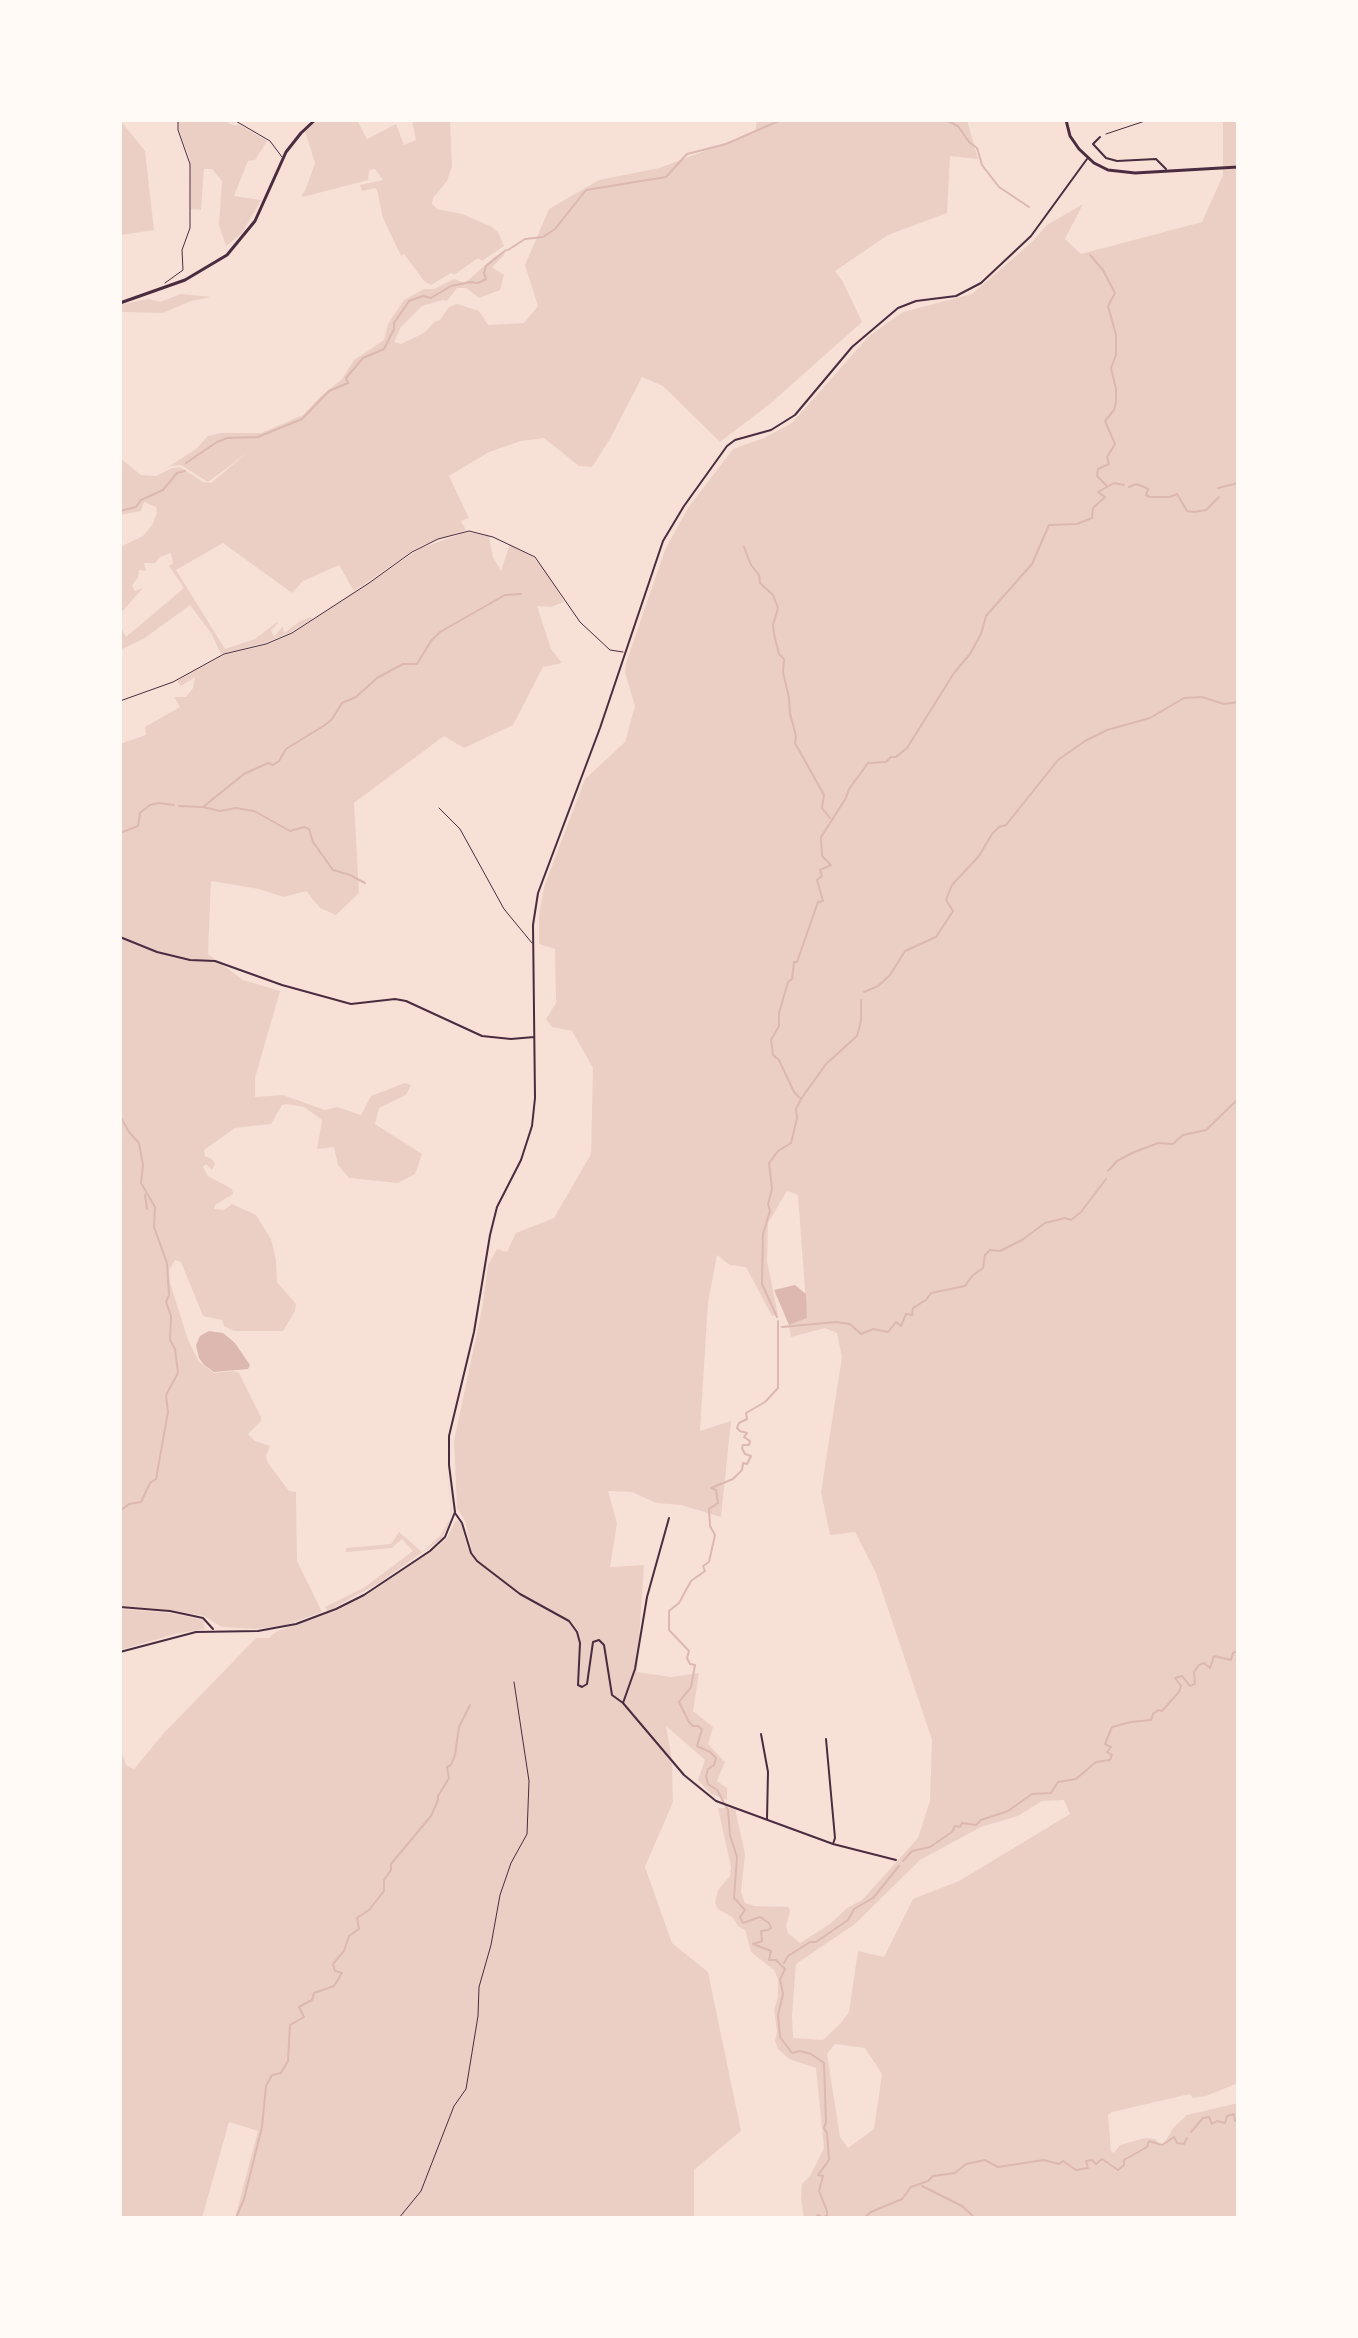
<!DOCTYPE html>
<style>
body{margin:0}
#map{position:relative;width:1358px;height:2338px;overflow:hidden;background:#f7e1d7;font-family:Raleway,sans-serif}
canvas{display:block}
.frame{position:absolute;inset:0;border:122px solid #fffaf5;pointer-events:none}
</style>
<div id="map">
<canvas width="1358" height="2338"></canvas>
<div class="frame"></div>
</div>
<script>
const ctx = document.querySelector('canvas').getContext('2d');
ctx.lineJoin = 'round';
function fill(path, color) {
  ctx.fillStyle = color;
  ctx.fill(path, 'evenodd');
}
function toPath(rows) {
  const path = new Path2D();
  for (const r of rows) {
    path.moveTo(r[0], r[1]);
    for (let i = 2; i < r.length; i += 2) path.lineTo(r[i], r[i + 1]);
  }
  return path;
}
function strokePath(path, color, width, dash) {
  ctx.strokeStyle = color;
  ctx.lineWidth = width;
  ctx.lineCap = dash ? 'butt' : 'round';
  ctx.setLineDash(dash || []);
  ctx.stroke(path);
}
fill(toPath([
 [120,120,145,151,154,230,121,235],
 [179,120,222,120,236,126,238,124,267,141,255,160,248,161,234,196,261,200,242,233,226,246,219,225,222,181,212,169,204,169,201,210,191,209,190,159,179,130],
 [319,120,357,120,367,139,396,124,404,145,416,140,412,120,450,120,452,166,447,181,433,198,432,204,437,209,462,214,490,226,498,232,504,246,482,261,478,258,454,275,451,273,431,285,424,281,404,254,401,256,383,218,377,190,375,188,362,191,360,185,383,180,375,169,369,170,368,180,303,197,301,195,305,191,315,163,305,131],
 [757,120,967,120,978,159,950,156,947,213,888,235,835,271,843,282,862,322,771,403,720,442,663,386,642,377,610,439,592,467,579,466,544,438,521,441,489,452,449,476,467,514,469,518,461,521,466,530,420,546,354,591,339,565,303,581,292,593,223,543,176,570,225,649,255,639,277,622,278,623,271,630,274,637,283,626,284,633,299,622,310,617,312,619,291,632,265,643,221,654,211,633,190,605,145,638,120,650,120,625,126,637,184,588,169,566,173,563,171,553,160,557,155,563,144,563,146,571,139,570,138,578,132,585,135,591,143,588,120,614,120,547,143,536,152,525,157,513,156,507,144,502,141,511,120,515,120,458,141,475,156,476,172,468,180,467,203,482,211,483,248,452,208,482,181,465,171,466,162,471,196,449,208,436,221,433,261,433,303,415,320,397,342,379,354,360,384,340,388,324,404,300,424,289,434,289,454,279,465,283,494,257,505,251,504,255,492,267,504,275,500,290,479,298,466,288,457,288,447,301,443,300,422,306,401,327,394,342,401,344,424,333,434,322,440,320,449,307,457,304,479,311,488,325,524,323,538,306,525,265,549,209,599,180,659,168,755,132],
 [1223,120,1238,120,1238,2083,1206,2096,1193,2098,1190,2094,1112,2112,1108,2115,1111,2151,1114,2153,1120,2145,1145,2138,1155,2139,1162,2147,1173,2128,1187,2115,1238,2103,1238,2218,804,2218,801,2198,802,2184,810,2176,824,2148,816,2068,789,2059,778,2049,775,2041,777,2032,774,2010,778,1997,778,1979,774,1970,751,1952,745,1930,738,1926,732,1917,718,1909,715,1903,718,1890,730,1876,731,1867,718,1808,735,1808,745,1854,741,1892,745,1903,755,1906,789,1907,790,1912,786,1926,788,1933,800,1943,830,1924,847,1908,862,1900,918,1838,930,1801,932,1740,876,1573,855,1532,830,1535,821,1492,842,1357,837,1333,825,1328,791,1337,789,1325,807,1317,798,1195,787,1191,768,1223,767,1261,778,1315,772,1316,746,1267,730,1265,717,1255,708,1303,700,1431,731,1421,721,1517,681,1505,656,1503,632,1492,608,1491,617,1523,610,1567,644,1565,637,1672,671,1677,699,1673,693,1711,713,1727,708,1744,725,1762,717,1781,727,1788,727,1800,711,1794,698,1780,705,1760,666,1726,672,1760,673,1802,645,1867,672,1943,708,1972,741,2131,694,2170,694,2218,235,2218,258,2131,229,2122,202,2218,120,2218,120,1748,126,1765,134,1769,163,1734,256,1638,269,1638,277,1631,336,1611,365,1596,436,1548,447,1538,456,1520,461,1523,468,1550,471,1547,465,1521,457,1508,454,1441,482,1309,488,1265,497,1249,507,1252,516,1233,554,1218,591,1154,593,1068,572,1031,552,1027,546,1019,556,1003,555,949,539,944,539,915,544,887,585,779,625,742,635,706,625,673,626,663,665,550,688,508,733,449,764,438,792,423,869,336,903,312,972,294,1032,242,1047,225,1083,204,1065,239,1081,254,1202,222,1223,175],
 [1064,1800,1070,1814,959,1881,913,1899,884,1957,858,1951,849,2012,840,2024,823,2040,793,2038,792,2015,796,1964,855,1924,920,1860,981,1827,1018,1816,1042,1801],
 [835,2044,865,2048,882,2074,874,2129,848,2148,840,2137,827,2054],
 [181,294,211,297,191,301,163,313,120,312,120,305,137,301,149,299,160,302],
 [467,532,489,536,493,557,501,571,510,544,534,558,546,572,564,602,551,607,537,606,551,649,562,663,543,667,513,725,464,748,444,736,354,803,359,893,336,915,320,908,306,891,284,897,259,889,211,881,208,954,243,980,280,991,255,1078,255,1097,283,1095,325,1110,337,1107,361,1115,371,1096,405,1083,411,1085,406,1095,379,1108,375,1124,422,1154,415,1174,398,1183,349,1178,338,1165,334,1147,317,1149,322,1120,304,1107,286,1104,282,1105,271,1124,235,1128,204,1150,205,1156,212,1159,215,1164,212,1170,206,1164,203,1167,208,1176,232,1189,233,1194,215,1205,214,1209,224,1210,232,1204,256,1215,271,1239,276,1260,277,1282,296,1304,295,1311,283,1331,234,1331,224,1326,222,1320,203,1316,181,1262,175,1260,169,1270,170,1283,188,1340,199,1362,214,1373,234,1371,239,1373,261,1417,261,1421,248,1434,255,1441,270,1446,266,1456,268,1463,289,1491,296,1492,297,1561,322,1612,283,1626,254,1629,222,1627,204,1616,170,1610,120,1606,120,744,146,735,145,727,180,707,174,697,186,697,193,688,195,677,181,686,177,681,224,655,266,645,292,634,421,548],
 [445,1456,452,1511,448,1526,441,1539,379,1583,328,1611,325,1607,365,1587,413,1551,402,1539,392,1548,346,1552,346,1548,391,1544,399,1532,422,1552,441,1535,450,1518,451,1508],
 [120,1609,170,1613,203,1620,205,1629,175,1634,120,1650]
]), '#ebcfc5');
fill(toPath([
 [795,1285,806,1294,807,1318,789,1325,774,1290],
 [209,1331,223,1333,235,1343,250,1365,248,1369,214,1372,204,1365,199,1358,196,1345,200,1336]
]), '#dcb8b0');
strokePath(toPath([
 [945,120,958,126,969,142,977,148,982,165,999,187,1029,207],
 [508,250,525,239,543,237,555,229,586,190,666,177,687,154,726,144,781,120],
 [1090,255,1103,270,1115,293,1108,306,1116,335,1116,355,1111,368,1116,389,1116,402,1114,410,1105,421,1115,444,1107,457,1109,464,1098,469,1097,476,1107,486],
 [186,463,217,442,227,438,258,437,302,419,329,391,348,383,346,378,363,358,384,349,394,329,394,323,409,301,423,296,431,298,451,286,470,282,478,283,486,279,484,273,486,266,506,250],
 [1129,487,1136,484,1142,486,1148,489,1146,495,1150,497,1170,497,1177,494,1187,511,1194,512,1206,510,1219,497],
 [1218,488,1238,483],
 [120,511,136,507,141,500,163,490,177,473,185,471],
 [744,547,751,565,759,575,760,583,773,595,778,608,773,625,774,634,779,654,784,659,783,672,789,698,790,714,796,736,795,743,824,795,822,808,830,818],
 [179,806,203,807,244,774,268,763,273,765,279,761,286,749,325,725,332,719,342,703,356,697,377,678,403,664,417,664,431,641,440,632,505,595,521,594],
 [203,807,220,811,236,808,254,811,290,831,304,827,309,829,313,842,333,870,350,875,365,883],
 [120,833,138,826,140,813,150,805,159,803,174,805],
 [864,992,878,986,890,975,905,951,936,937,953,911,946,900,952,885,979,856,992,834,999,827,1006,825,1058,760,1085,741,1107,730,1150,718,1184,698,1202,697,1224,704,1238,702],
 [801,1099,826,1064,857,1036,861,1021,861,1000],
 [120,1116,129,1132,139,1143,143,1165,141,1183,155,1207,154,1227,167,1263,169,1295,166,1302,171,1316,170,1340,175,1349,178,1373,166,1395,168,1412,156,1479,150,1483,141,1502,129,1504,120,1511],
 [1108,1171,1117,1161,1132,1153,1158,1143,1173,1144,1183,1135,1206,1130,1238,1099],
 [145,1195,147,1209],
 [777,1317,762,1284,763,1234,770,1211,768,1204,772,1189,769,1163,778,1151,791,1143,797,1118,796,1109,801,1099,794,1092,779,1060,773,1055,771,1040,779,1026,779,1013,788,982,792,979,794,962,797,962,818,902,823,901,817,880,822,876,820,870,831,865,822,856,821,837,846,798,849,789,868,763,886,762,891,757,896,757,907,748,954,673,970,654,981,634,986,616,1032,564,1049,525,1077,524,1092,518,1093,508,1105,497,1098,492,1114,483,1124,485],
 [778,1321,778,1388,765,1402,746,1413,747,1419,739,1423,737,1428,740,1431,747,1433,744,1437,750,1441,749,1445,743,1445,742,1448,745,1454,751,1456,747,1464,743,1463,742,1470,733,1479,711,1488,716,1490,718,1503,709,1509,710,1526,715,1535,709,1562,703,1566,705,1571,691,1581,679,1603,669,1611,669,1630,689,1651,687,1658,690,1664,695,1665,691,1687,679,1702,689,1722,693,1726,698,1726,702,1729,697,1746,710,1752,716,1758,714,1765,708,1769,706,1776,708,1784,717,1790,728,1810,730,1835,737,1857,734,1898,745,1910,740,1917,743,1923,760,1917,769,1923,771,1928,768,1930,761,1931,762,1941,753,1944,771,1951,769,1960,776,1960,785,1969,780,1979,783,1994,778,2015,780,2037,792,2053,800,2051,811,2054,824,2063,826,2122,824,2128,827,2133,829,2160,818,2175,823,2176,819,2191,827,2211,827,2215,823,2218],
 [782,1327,836,1322,850,1324,861,1334,873,1329,888,1332,896,1322,901,1326,906,1314,912,1315,913,1308,926,1300,931,1293,965,1286,972,1276,983,1268,985,1255,990,1250,1000,1251,1022,1240,1045,1223,1065,1218,1071,1220,1081,1212,1106,1179],
 [903,1861,912,1851,930,1847,952,1832,955,1826,960,1827,962,1823,976,1825,981,1820,1008,1811,1032,1794,1051,1793,1058,1782,1076,1779,1096,1762,1110,1760,1112,1755,1107,1752,1111,1747,1105,1744,1112,1727,1131,1722,1151,1720,1153,1714,1158,1710,1162,1711,1179,1692,1181,1686,1175,1678,1182,1676,1190,1686,1195,1684,1194,1672,1199,1665,1204,1663,1210,1668,1214,1656,1231,1660,1233,1653,1238,1651],
 [784,1963,788,1956,810,1942,816,1942,848,1920,854,1909,873,1898,899,1866],
 [1191,2132,1203,2118,1209,2117,1212,2124,1217,2121,1225,2123,1227,2116,1234,2114,1235,2121,1238,2120],
 [922,2186,962,2206,975,2218],
 [236,2218,244,2199,262,2127,266,2086,272,2075,281,2073,288,2061,290,2025,304,2017,299,2007,312,2000,314,1993,334,1986,342,1973,335,1971,333,1964,344,1951,349,1936,359,1929,357,1918,369,1910,384,1891,384,1880,391,1870,391,1864,431,1816,438,1800,438,1796,449,1778,447,1767,451,1765,455,1755,459,1727,470,1705],
 [814,2218,818,2215,822,2217],
 [864,2218,871,2212,902,2199,911,2187,928,2181,933,2176,955,2173,966,2164,985,2160,998,2167,1044,2160,1059,2164,1063,2161,1076,2170,1088,2168,1086,2161,1092,2160,1096,2164,1102,2159,1118,2170,1124,2165,1124,2160,1147,2147,1149,2141,1162,2145,1174,2137,1177,2143,1184,2144,1187,2138]
]), '#dcb8b0', 2);
strokePath(toPath([
 [1106,134,1148,120],
 [399,2218,421,2191,454,2106,466,2089,478,2016,479,1987,491,1945,500,1895,511,1863,527,1834,529,1781,514,1682]
]), '#4a2c40', 1);
strokePath(toPath([
 [234,120,270,141,282,157],
 [165,283,183,270,182,250,190,228,190,164,178,130,178,120],
 [120,701,173,682,224,654,266,644,292,633,369,583,412,552,438,539,469,531,493,537,535,557,580,622,610,650,623,652],
 [439,808,460,829,504,909,532,943]
]), '#4a2c40', 1);
strokePath(toPath([
 [1100,137,1093,144,1106,158,1117,161,1156,159,1166,169],
 [120,937,157,952,190,960,215,961,282,985,351,1004,395,999,406,1001,482,1036,511,1039,534,1037],
 [455,1513,462,1523,471,1553,477,1561,520,1594,569,1621,577,1632,580,1643,578,1685,582,1687,587,1684,593,1642,599,1640,604,1645,612,1695,623,1703,684,1775,716,1801,833,1844,896,1860],
 [120,1607,170,1611,203,1618,213,1629],
 [120,1652,196,1632,258,1631,296,1624,336,1609,364,1595,430,1551,445,1537,455,1512,449,1465,449,1436,474,1332,490,1235,497,1207,521,1160,532,1126,535,1098,533,925,538,893,600,728,663,541,684,506,727,446,735,440,771,430,795,415,852,347,898,308,916,301,956,296,981,283,1031,236,1087,159],
 [623,1703,635,1669,647,1597,669,1518],
 [761,1734,768,1772,767,1819],
 [826,1739,835,1838,833,1844]
]), '#4a2c40', 2);
strokePath(toPath([
 [1066,120,1070,136,1079,149,1094,163,1108,170,1135,173,1238,167],
 [120,303,185,280,227,255,255,221,286,152,301,133,315,120]
]), '#4a2c40', 3);
</script>
